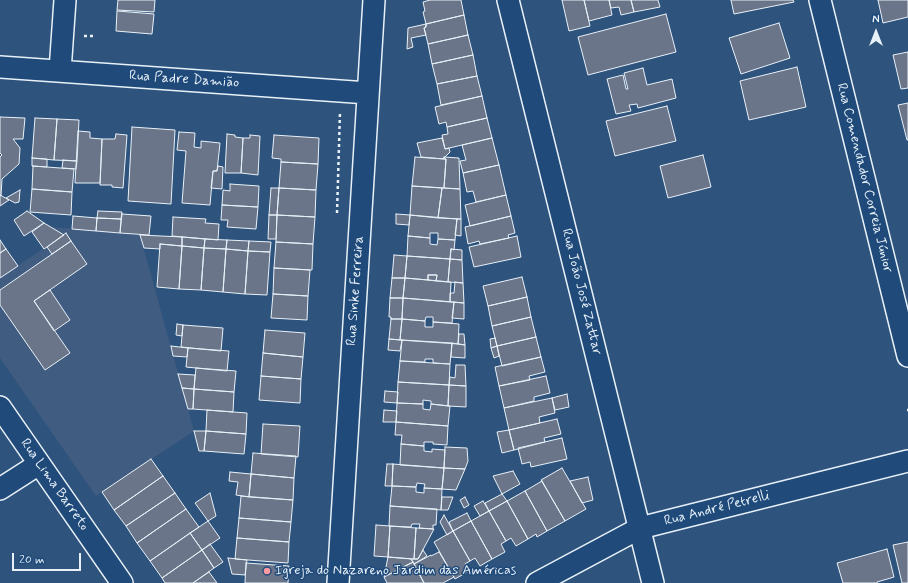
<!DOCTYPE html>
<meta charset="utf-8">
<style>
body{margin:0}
#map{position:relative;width:908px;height:583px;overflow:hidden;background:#2e537d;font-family:Mynerve,sans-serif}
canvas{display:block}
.north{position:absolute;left:856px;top:12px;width:40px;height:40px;-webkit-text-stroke:3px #1f4a7a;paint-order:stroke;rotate:0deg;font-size:11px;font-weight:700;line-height:16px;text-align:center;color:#e8f1f8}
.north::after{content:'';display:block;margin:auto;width:14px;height:18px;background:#e8f1f8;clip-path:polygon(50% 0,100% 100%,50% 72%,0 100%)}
.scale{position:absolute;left:12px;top:553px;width:69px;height:18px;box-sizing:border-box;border:2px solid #e8f1f8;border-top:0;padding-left:5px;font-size:12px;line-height:14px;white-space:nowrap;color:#e8f1f8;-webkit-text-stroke:3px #1f4a7a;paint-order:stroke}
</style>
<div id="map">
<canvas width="908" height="583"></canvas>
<div class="north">N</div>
<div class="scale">20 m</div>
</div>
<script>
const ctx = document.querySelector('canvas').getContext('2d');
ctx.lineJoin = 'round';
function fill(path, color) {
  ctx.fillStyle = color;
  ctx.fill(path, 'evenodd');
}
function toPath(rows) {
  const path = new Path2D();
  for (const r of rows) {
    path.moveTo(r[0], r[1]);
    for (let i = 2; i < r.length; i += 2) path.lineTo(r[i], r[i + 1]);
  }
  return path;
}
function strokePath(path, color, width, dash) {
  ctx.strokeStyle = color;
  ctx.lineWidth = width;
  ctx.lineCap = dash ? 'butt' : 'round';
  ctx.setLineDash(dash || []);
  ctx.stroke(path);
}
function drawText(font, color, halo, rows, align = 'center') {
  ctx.font = font + ' Mynerve,sans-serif';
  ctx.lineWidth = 3;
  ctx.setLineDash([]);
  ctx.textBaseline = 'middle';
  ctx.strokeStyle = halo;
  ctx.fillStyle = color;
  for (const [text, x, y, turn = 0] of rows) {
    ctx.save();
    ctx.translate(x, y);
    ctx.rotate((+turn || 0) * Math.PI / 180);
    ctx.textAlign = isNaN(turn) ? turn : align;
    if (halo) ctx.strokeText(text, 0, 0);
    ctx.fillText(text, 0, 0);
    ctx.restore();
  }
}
fill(toPath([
 [51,227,140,235,194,431,96,496,0,358,0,278,63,235]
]), '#405d81');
const building = toPath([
 [118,0,155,0,154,12,117,10,118,0],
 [430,0,461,0,464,15,426,24,423,12,425,11,423,2,430,0],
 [562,0,584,0,590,26,569,31,562,0],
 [584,0,609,0,612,15,589,21,584,0],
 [609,0,631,0,634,12,621,15,619,7,611,8,609,0],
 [631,0,658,0,660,7,634,12,631,0],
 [731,0,793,0,794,2,734,14,731,0],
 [878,0,908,0,908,17,883,23,878,0],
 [117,11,154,14,152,34,116,31,117,11],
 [666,14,676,52,588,75,578,37,666,14],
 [464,15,468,35,428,44,424,28,426,27,426,24,464,15],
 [779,23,790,58,741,74,729,38,779,23],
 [426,24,426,27,424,28,426,35,411,38,413,47,407,49,408,28,426,24],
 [468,35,473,55,432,64,428,44,468,35],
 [908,52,908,88,901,89,893,55,908,52],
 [473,55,477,76,437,84,432,64,473,55],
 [797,67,806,107,749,120,740,81,797,67],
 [643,68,647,85,672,79,676,98,638,108,637,104,629,105,631,111,616,114,607,79,623,75,626,89,628,89,624,73,643,68],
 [477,76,482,96,441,105,437,84,477,76],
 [482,96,487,118,447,127,446,122,439,124,435,107,482,96],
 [908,103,908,140,907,140,898,105,908,103],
 [667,106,676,141,615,156,606,121,667,106],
 [0,117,25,118,23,139,13,139,20,148,19,164,2,179,1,196,0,195,0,157,2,155,0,153,0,117],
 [35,118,57,119,54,160,32,158,35,118],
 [487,118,492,138,445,149,442,135,448,134,447,127,487,118],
 [57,119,79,120,77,161,54,160,57,119],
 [132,127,175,130,171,204,128,201,132,127],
 [78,131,90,132,90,138,102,139,100,183,75,183,78,131],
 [179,132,195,133,194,147,201,148,201,141,220,143,217,171,213,171,210,205,182,203,186,151,177,150,179,132],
 [116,134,127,135,123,188,112,187,112,185,100,185,102,139,115,139,116,134],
 [227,134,235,135,235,137,243,138,241,173,225,173,227,134],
 [250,135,260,136,258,175,241,173,243,138,250,138,250,135],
 [274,135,319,138,318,164,281,162,281,159,272,158,274,135],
 [442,138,445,149,449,148,450,152,443,159,421,157,417,143,442,138],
 [492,138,499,165,463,173,460,161,466,160,462,145,492,138],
 [703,155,711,187,668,198,660,166,703,155],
 [415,157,446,159,444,188,412,186,415,157],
 [444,157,459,158,460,189,444,188,446,159,443,159,444,157],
 [32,158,47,159,47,167,32,166,32,158],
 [63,160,77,161,76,169,62,168,63,160],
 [281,162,318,164,316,190,279,188,281,162],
 [499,165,506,195,476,202,473,191,467,192,463,173,499,165],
 [33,166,74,169,72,192,32,189,33,166],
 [218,166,223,167,222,189,211,188,213,171,217,171,218,166],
 [230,184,259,186,258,207,222,205,223,190,230,191,230,184],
 [412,186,442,188,438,218,410,215,412,186],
 [271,188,279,188,277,215,269,215,271,188],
 [279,188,316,190,315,217,277,215,279,188],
 [442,188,460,189,461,219,438,218,442,188],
 [32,189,72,192,71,215,30,212,32,189],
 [20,190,19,202,15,203,6,198,20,190],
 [0,195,9,200,0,206,0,195],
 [506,195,511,216,470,226,465,205,506,195],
 [222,205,258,207,256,229,227,227,228,220,221,220,222,205],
 [27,211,44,223,24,236,14,220,27,211],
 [98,211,122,212,121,219,97,218,98,211],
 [122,214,151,216,149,235,120,233,122,214],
 [396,214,410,215,409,225,396,224,396,214],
 [269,215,277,215,276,239,268,239,269,215],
 [277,215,315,217,313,244,276,242,277,215],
 [410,215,457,219,455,240,438,239,438,233,430,233,430,238,408,236,410,215],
 [73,216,97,218,96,231,72,229,73,216],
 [511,216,515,233,508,235,509,238,480,244,479,241,468,244,465,227,511,216],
 [173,217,206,219,205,223,219,224,218,240,172,236,173,217],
 [97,218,121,219,120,233,96,231,97,218],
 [457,219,461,219,461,236,455,235,457,219],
 [44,223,64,235,44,249,32,232,44,223],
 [66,233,71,241,52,254,47,247,66,233],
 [140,235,182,237,182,246,160,244,160,249,144,248,140,235],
 [408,236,430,238,430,244,437,245,438,239,455,240,454,250,451,249,450,259,407,256,408,236],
 [517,236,521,257,474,267,469,247,517,236],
 [182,237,205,239,204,248,182,246,182,237],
 [205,239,227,240,226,249,204,248,205,239],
 [0,240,6,249,0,253,0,240],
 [227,240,249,241,248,251,226,249,227,240],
 [71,241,87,264,34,301,70,353,45,370,0,305,0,290,71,241],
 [249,241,271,242,270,252,248,251,249,241],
 [276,242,313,244,312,270,274,268,276,242],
 [160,244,182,246,179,289,157,287,160,244],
 [182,246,204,248,201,290,179,289,182,246],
 [204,248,226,249,223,292,201,290,204,248],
 [6,249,18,266,0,278,0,253,6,249],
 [226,249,248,251,245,294,223,292,226,249],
 [451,249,462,250,462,260,450,259,451,249],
 [248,251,270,252,267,295,245,294,248,251],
 [394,255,407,256,405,278,392,278,394,255],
 [407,256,450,259,448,282,436,281,437,275,428,275,428,280,405,278,407,256],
 [450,259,462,260,463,283,448,282,450,259],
 [274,268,310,270,308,296,273,294,274,268],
 [428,275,437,275,436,281,428,280,428,275],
 [522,277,527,297,488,306,483,286,522,277],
 [392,278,405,278,403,298,390,298,392,278],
 [405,278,451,282,450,302,403,298,405,278],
 [455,282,463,283,464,303,450,302,450,293,454,293,455,282],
 [50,290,70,320,54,331,34,301,50,290],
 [273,294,308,296,307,320,271,318,273,294],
 [527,297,531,317,492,326,488,306,527,297],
 [390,298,403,298,402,319,391,319,391,317,389,317,390,298],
 [403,298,454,302,452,323,433,322,433,317,426,317,425,321,402,319,403,298],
 [454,302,464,303,464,319,452,318,454,302],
 [531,317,536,337,497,346,492,326,531,317],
 [391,319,402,319,400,340,389,339,391,319],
 [402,319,425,321,425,327,433,327,433,322,459,324,458,344,400,340,402,319],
 [177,324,183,325,182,336,176,335,177,324],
 [183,325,223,328,221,351,181,347,183,325],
 [265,330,305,333,303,357,263,353,265,330],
 [459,334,464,334,465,345,458,344,459,334],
 [536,337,541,357,502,366,497,346,536,337],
 [495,338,497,346,491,348,490,339,495,338],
 [389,339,402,340,400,351,388,350,389,339],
 [402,340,452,343,450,364,433,363,433,359,425,359,425,362,400,361,402,340],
 [452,343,465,345,465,358,451,357,452,343],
 [171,346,188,348,187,357,173,356,171,346],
 [497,346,499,356,494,358,491,348,497,346],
 [188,348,229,351,227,371,186,367,188,348],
 [263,353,303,357,301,379,261,376,263,353],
 [541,357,545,372,529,376,530,380,499,386,495,367,541,357],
 [400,361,450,364,449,385,398,382,400,361],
 [456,365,465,365,466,386,449,385,450,377,455,378,456,365],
 [196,368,236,371,234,392,194,389,196,368],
 [178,374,195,375,194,389,182,388,178,374],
 [261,376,301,379,300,403,259,400,261,376],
 [546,376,550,393,534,397,534,401,504,408,499,386,546,376],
 [398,382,449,385,448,406,431,404,431,401,423,400,423,404,397,403,398,382],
 [449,385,466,386,466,407,448,406,449,385],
 [182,388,194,389,193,409,188,409,182,388],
 [194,389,234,392,233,412,193,409,194,389],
 [385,391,398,392,397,403,384,402,385,391],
 [567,394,569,407,555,410,552,398,567,394],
 [552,398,555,413,539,417,540,423,509,430,504,408,552,398],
 [397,403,423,404,423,409,430,410,431,404,450,406,448,426,396,422,397,403],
 [207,410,247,413,246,434,206,431,207,410],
 [384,410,397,411,396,422,383,422,384,410],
 [557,419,561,434,544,438,545,442,514,450,509,430,557,419],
 [396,422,448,426,447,445,433,444,433,442,424,442,424,446,401,444,402,435,395,435,396,422],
 [263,424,300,426,298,457,261,454,263,424],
 [509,430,514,450,502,453,497,432,509,430],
 [194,431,206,431,204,451,199,451,194,431],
 [206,431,246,434,244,454,204,451,206,431],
 [562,438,567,459,531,467,530,462,522,464,518,448,562,438],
 [401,444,424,446,424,451,432,452,432,449,445,450,444,468,400,465,401,444],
 [445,447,467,448,468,461,465,469,444,468,445,447],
 [253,453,296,456,294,478,251,474,253,453],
 [151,459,163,476,114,510,102,492,151,459],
 [387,464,393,464,392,486,385,486,387,464],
 [393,464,444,468,442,489,424,488,425,484,417,483,416,487,392,486,393,464],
 [444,468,465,469,456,490,442,489,444,468],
 [562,468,586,509,565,521,541,480,562,468],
 [513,471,520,484,502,494,493,476,513,471],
 [230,472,251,474,249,497,236,495,238,482,229,481,230,472],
 [251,474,294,478,293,500,249,497,251,474],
 [163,476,175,493,126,526,114,510,163,476],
 [588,477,593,500,582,503,570,481,588,477],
 [542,481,565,521,547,531,525,491,542,481],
 [392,486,416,487,416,492,424,493,424,488,442,489,441,510,390,506,392,486],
 [525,491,547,531,537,537,536,534,528,539,507,501,525,491],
 [175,493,186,509,137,543,126,526,175,493],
 [210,493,216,516,208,521,195,503,210,493],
 [502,494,507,501,489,511,485,503,502,494],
 [241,496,293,500,291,522,239,518,241,496],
 [442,497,453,497,448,510,441,510,442,497],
 [465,497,469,505,464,508,460,500,465,497],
 [483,501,489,511,480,516,474,506,483,501],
 [507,501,528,539,516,546,511,538,506,541,489,511,507,501],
 [390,506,437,509,436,525,433,525,433,529,419,528,420,524,412,524,411,527,389,526,390,506],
 [186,509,199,527,150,561,137,543,186,509],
 [489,511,506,541,501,544,505,552,492,559,471,521,489,511],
 [467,513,471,521,453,531,449,522,467,513],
 [444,515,453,531,447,535,440,522,444,515],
 [239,518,291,522,289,542,237,538,239,518],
 [208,521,220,538,202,550,190,533,208,521],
 [471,521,492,559,480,566,475,558,470,561,453,531,471,521],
 [376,525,390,526,388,557,374,556,376,525],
 [390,526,416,528,414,559,388,557,390,526],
 [416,528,434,529,418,559,414,559,416,528],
 [453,531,470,561,465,564,469,571,455,579,434,542,453,531],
 [190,533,202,550,162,578,150,561,190,533],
 [237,538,289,542,288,563,235,559,237,538],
 [908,542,908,583,902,583,893,545,908,542],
 [210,544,223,562,214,568,202,550,210,544],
 [887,549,894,577,877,582,877,583,843,583,837,563,887,549],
 [202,550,214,568,193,583,165,583,162,578,202,550],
 [423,550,427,556,414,564,411,559,418,559,423,550],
 [439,552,454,577,443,583,424,583,414,564,431,555,431,556,439,552],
 [388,557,411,559,413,562,384,577,388,557],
 [228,558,247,560,245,575,232,574,228,558],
 [413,562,424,583,387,583,384,577,413,562],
 [246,563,289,566,288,583,245,583,246,563],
 [209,572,217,583,193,583,209,572]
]);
fill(building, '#6a7589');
strokePath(building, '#e8f1f8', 1);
const street = toPath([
 [508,0,653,583],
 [820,0,908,356],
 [0,67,368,93],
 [60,71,65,0],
 [0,407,122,583],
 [0,489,39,464],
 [338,583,374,0],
 [537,583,640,528,908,461]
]);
strokePath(street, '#e8f1f8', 24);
strokePath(toPath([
 [84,36,93,36],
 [337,213,340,112],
 [907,410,908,410]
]), '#e8f1f8', 2.5, [3, 3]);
strokePath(street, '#1f4a7a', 21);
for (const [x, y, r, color] of [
 [267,571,4,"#ff9aa2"]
]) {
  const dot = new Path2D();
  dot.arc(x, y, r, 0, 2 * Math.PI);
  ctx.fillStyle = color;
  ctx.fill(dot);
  strokePath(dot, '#1f4a7a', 1.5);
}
drawText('14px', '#e8f1f8', '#1f4a7a', [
 ["Rua Padre Damião",184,80,4],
 ["Rua Comendador Correia Júnior",864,178,76],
 ["Rua Sinke Ferreira",356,291,-86],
 ["Rua João José Zattar",581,292,76],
 ["Rua Lima Barreto",54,485,55],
 ["Rua André Petrelli",717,509,-14]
]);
drawText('14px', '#e8f1f8', '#1f4a7a', [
 ["Igreja do Nazareno Jardim das Américas",275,571]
], 'left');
</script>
